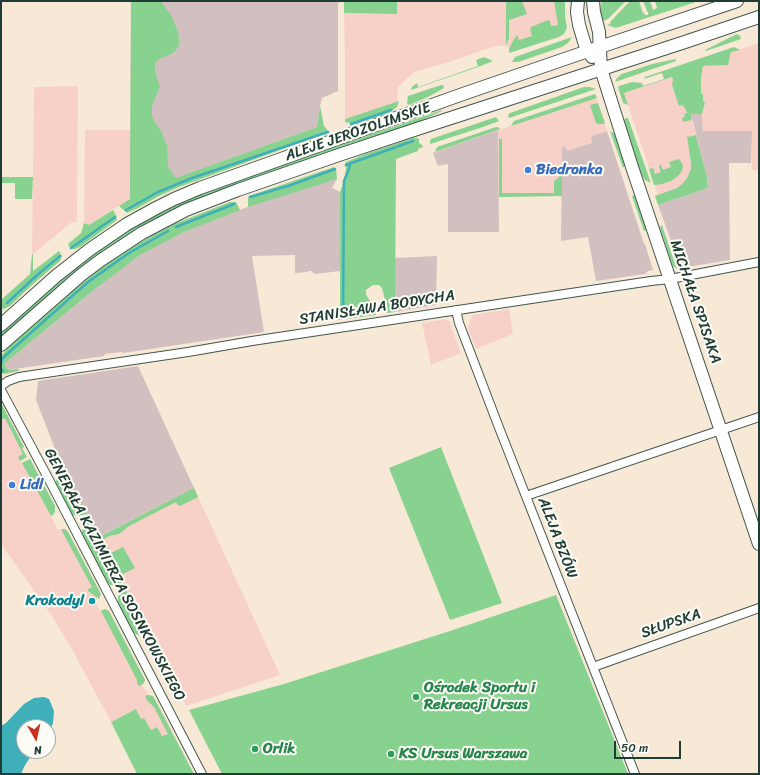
<!DOCTYPE html>
<meta charset="utf-8">
<style>
body{margin:0}
#map{position:relative;width:760px;height:775px;overflow:hidden;background:#f8e9d6;font-family:Sriracha,sans-serif}
canvas{display:block}
.frame{position:absolute;inset:0;border:2px solid #1f3d34;pointer-events:none}
.north{position:absolute;left:16px;top:719px;width:40px;height:40px;box-sizing:border-box;background:#fdfcf7;border:1px solid #a4b0a9;border-radius:50%;rotate:171deg;font-size:11px;font-weight:700;line-height:16px;text-align:center;color:#1f3d34}
.north::after{content:'';display:block;margin:auto;width:14px;height:18px;background:#c8321e;clip-path:polygon(50% 0,100% 100%,50% 72%,0 100%)}
.scale{position:absolute;left:614px;top:741px;width:67px;height:18px;box-sizing:border-box;border:2px solid #1f3d34;border-top:0;padding-left:5px;font-size:12px;line-height:14px;white-space:nowrap;color:#1f3d34;-webkit-text-stroke:3px #fdfcf7;paint-order:stroke}
</style>
<div id="map">
<canvas width="760" height="775"></canvas>
<div class="frame"></div>
<div class="north">N</div>
<div class="scale">50 m</div>
</div>
<script>
const ctx = document.querySelector('canvas').getContext('2d');
ctx.lineJoin = 'round';
function fill(path, color) {
  ctx.fillStyle = color;
  ctx.fill(path, 'evenodd');
}
function toPath(rows) {
  const path = new Path2D();
  for (const r of rows) {
    path.moveTo(r[0], r[1]);
    for (let i = 2; i < r.length; i += 2) path.lineTo(r[i], r[i + 1]);
  }
  return path;
}
function strokePath(path, color, width, dash) {
  ctx.strokeStyle = color;
  ctx.lineWidth = width;
  ctx.lineCap = dash ? 'butt' : 'round';
  ctx.setLineDash(dash || []);
  ctx.stroke(path);
}
function drawText(font, color, halo, rows, align = 'center') {
  ctx.font = font + ' Sriracha,sans-serif';
  ctx.lineWidth = 4;
  ctx.setLineDash([]);
  ctx.textBaseline = 'middle';
  ctx.strokeStyle = halo;
  ctx.fillStyle = color;
  for (const [text, x, y, turn = 0] of rows) {
    ctx.save();
    ctx.translate(x, y);
    ctx.rotate((+turn || 0) * Math.PI / 180);
    ctx.textAlign = isNaN(turn) ? turn : align;
    if (halo) ctx.strokeText(text, 0, 0);
    ctx.fillText(text, 0, 0);
    ctx.restore();
  }
}
fill(toPath([
 [397,1,563,1,563,31,509,49,506,45,492,47,449,62,414,72,398,87,397,102,345,119,345,60,344,13,397,14],
 [759,43,759,170,752,170,751,131,703,131,702,114,705,103,701,94,701,77,703,66,728,65,731,52],
 [672,77,673,80,673,89,679,105,683,105,685,108,687,113,683,122,692,120,696,135,687,137,691,163,691,169,687,178,681,185,677,188,658,195,624,93],
 [78,86,77,222,72,222,32,255,34,87],
 [596,98,605,123,607,131,592,136,591,139,592,143,567,152,562,149,562,196,499,197,498,130],
 [85,130,131,130,130,199,89,225,84,223],
 [509,309,513,334,476,349,468,328,472,315],
 [446,319,449,321,461,353,431,365,422,323],
 [1,403,24,447,22,448,27,457,20,461,22,463,30,459,55,506,55,512,51,517,58,530,65,529,68,532,101,594,99,598,95,601,100,611,105,609,109,611,145,680,142,685,148,695,153,696,172,731,162,737,157,727,151,730,144,718,141,719,136,709,111,722,74,653,52,616,1,544],
 [194,488,280,675,186,706,98,537]
]), '#f7d1c7');
fill(toPath([
 [131,1,338,1,338,91,322,98,320,106,317,127,177,178,130,199],
 [691,114,702,114,703,131,752,131,751,163,729,163,730,260,681,268,658,205,708,188,707,177],
 [498,130,499,232,448,232,448,164,438,166,433,153],
 [607,131,644,244,645,244,653,270,648,271,645,274,596,281,588,237,561,241,562,149,563,147,565,146,567,151,592,143,591,139,592,136],
 [337,179,332,188,340,192,340,271,315,274,311,271,308,271,308,272,295,273,295,255,252,256,264,332,123,353,121,352,105,354,104,356,8,370,4,364,107,279,140,255,150,249,184,232,224,215,296,191],
 [437,256,436,305,395,312,395,258],
 [138,366,194,488,98,537,64,472,36,400,38,381]
]), '#d2bfc0');
fill(toPath([
 [131,1,161,1,172,17,178,32,179,41,179,45,176,50,171,54,159,59,155,63,155,71,160,87,152,105,152,116,154,121,161,131,167,146,168,167,176,178,317,127,320,106,322,115,323,122,324,126,329,132,179,187,157,197,138,208,127,213,119,206,130,199],
 [344,1,397,1,397,14,344,13],
 [506,1,522,1,527,14,509,20,509,38,506,45],
 [554,1,565,1,565,16,567,28,564,34,559,37,509,53,509,49,513,41,517,35,519,40,532,36,530,30,531,27,548,20,550,21,551,26,558,25],
 [602,1,626,1,608,19,603,21,600,17,600,11],
 [630,1,639,1,643,13,644,13,645,15,648,15,648,13,643,1,650,1,653,10,657,8,655,1,699,1,625,25,616,28,607,25,610,24,611,21],
 [737,34,740,36,741,39,706,51,705,50],
 [572,37,568,43,562,47,518,62,512,62,515,57],
 [734,47,740,50,731,52,728,65,703,66,701,77,701,94,703,94,703,100,705,103,702,114,691,114,692,120,683,122,682,118,685,117,684,114,687,113,685,108,684,108,683,105,679,106,672,85,673,80,672,77,624,93,628,105,623,103,618,87,619,86,632,82,642,83,643,86,664,79,662,73,644,79,645,77],
 [484,57,493,61,478,67,411,90,412,87,417,83,418,87,478,66,476,60],
 [676,59,676,61,615,82,617,78,622,74,652,64],
 [441,85,443,85,444,88,428,97,409,105,407,103,408,96],
 [584,87,590,87,596,89,509,118,508,115,510,113],
 [595,94,597,98,511,126,514,121],
 [399,101,397,107,389,113,351,126,350,123,345,122,345,119],
 [598,103,605,123,603,124,598,124,596,123,590,105],
 [442,110,442,111,414,124,177,209,1,338,1,332,52,287,96,251,139,223,164,210,200,194,228,184],
 [496,117,499,121,483,127,430,144,430,141,431,139],
 [626,118,628,118,651,183,645,180,642,176,624,120],
 [496,127,498,127,500,129,435,152,437,147],
 [610,131,615,134,625,165,623,168],
 [696,135,707,177,708,188,658,205,655,196,677,188,681,185,687,178,691,169,691,163,687,137],
 [413,138,417,138,419,139,419,143,422,145,423,147,418,149,418,151,396,159,395,312,387,313,384,296,382,288,379,285,373,285,366,290,366,294,368,298,373,304,376,315,338,320,340,317,340,192,344,181,346,168,345,164,346,162,365,154],
 [499,139,502,139,502,193,554,193,554,181,557,179,562,172,562,196,499,197],
 [679,159,683,165,682,171,678,176,671,181,662,184,654,185,649,169,653,168,655,174,661,172,659,166,660,165,661,165,663,170,671,167,669,162],
 [334,167,336,169,337,179,248,207,248,198,249,196],
 [1,177,33,177,32,199,15,199,15,183,1,183],
 [635,195,647,230,644,231,632,196],
 [230,202,236,202,240,210,184,232,140,255,95,289,4,364,8,370,19,369,18,371,5,374,1,373,1,356,9,347,49,311,99,269,131,247,174,224],
 [113,210,116,215,117,220,80,247,75,249,71,249,68,244,81,233,84,223,89,225],
 [662,225,673,258,677,269,673,266,671,261,660,227],
 [59,251,62,256,60,261,33,284,10,306,6,308,3,309,1,308,1,300,30,274,32,255,33,254,33,271],
 [1,403,24,447,22,448,27,457,20,461,18,457,23,454,5,418,1,420],
 [441,447,502,603,450,620,389,468],
 [30,459,55,506,55,512,53,515,51,516,22,463],
 [65,473,87,514,78,516,72,515,56,483,56,478],
 [194,488,198,497,180,506,179,506,176,502,129,526,119,534,109,536,104,539,111,553,123,547,135,568,119,576,122,583,117,585,110,585,107,582,81,533,85,524,90,521,99,537],
 [61,529,65,529,68,532,101,594,100,597,99,599,87,590,92,587],
 [126,590,149,633,143,635,138,635,133,632,118,603,118,596],
 [556,595,628,774,222,774,189,710,284,684,453,630],
 [105,609,109,611,145,680,144,683,140,686,137,684,137,680,101,611],
 [148,695,153,696,194,774,137,774,111,722,136,709,141,719,144,718,151,730,157,727,162,736,168,734,154,707,147,700,145,696]
]), '#87d28f');
fill(toPath([
 [44,697,49,699,54,711,53,723,49,732,48,734,48,727,24,727,24,751,34,751,24,767,21,774,1,774,1,726,6,723,24,704,34,698]
]), '#3fafb9');
strokePath(toPath([
 [351,124,391,110],
 [346,165,413,141],
 [250,197,288,186,335,169],
 [126,210,158,192,192,178,328,132],
 [176,227,234,204],
 [71,248,115,217],
 [7,303,36,276,60,256],
 [343,318,344,181,349,169,350,164],
 [1,364,2,359,7,354,88,282,129,253,168,231],
 [1,369,3,371]
]), '#3fafb9', 2.5);
const street = toPath([
 [456,310,459,323,498,425,635,774],
 [1,386,8,381,19,377,188,352,252,341,651,281,670,279,759,262],
 [1,390,47,476,202,774],
 [526,496,759,417],
 [593,667,759,608]
]);
const secondary = toPath([
 [578,1,577,12,579,25,585,45,592,57],
 [593,1,594,12,599,32,601,69,632,167,759,544],
 [1,325,56,276,89,250,127,224,158,207,174,199,200,188,463,94,588,51,737,1],
 [1,345,81,275,101,260,142,233,186,210,238,190,336,156,420,128,685,42,759,17]
]);
strokePath(street, '#40574c', 10);
strokePath(secondary, '#40574c', 14);
strokePath(street, '#fff', 8);
strokePath(secondary, '#fff', 12);
for (const [x, y, r, color] of [
 [528,170,4,"#3f7fe0"],
 [12,485,4,"#3f7fe0"],
 [92,601,4,"#0f9aa8"],
 [416,697,4,"#2e9e5b"],
 [255,749,4,"#2e9e5b"],
 [391,754,4,"#2e9e5b"]
]) {
  const dot = new Path2D();
  dot.arc(x, y, r, 0, 2 * Math.PI);
  ctx.fillStyle = color;
  ctx.fill(dot);
  strokePath(dot, '#fdfcf7', 1.5);
}
drawText('15px', '#1f3d34', '#fdfcf7', [
 ["ALEJE JEROZOLIMSKIE",358,132,-19],
 ["MICHAŁA SPISAKA",695,302,71],
 ["STANISŁAWA BODYCHA",377,308,-9],
 ["ALEJA BZÓW",557,538,69],
 ["GENERAŁA KAZIMIERZA SOSNKOWSKIEGO",114,575,62],
 ["SŁUPSKA",671,624,-19]
]);
drawText('bold 15px', '#366cbe', '#fdfcf7', [
 ["Biedronka",536,170],
 ["Lidl",20,485]
], 'left');
drawText('bold 15px', '#0d838f', '#fdfcf7', [
 ["Krokodyl",84,601]
], 'right');
drawText('bold 15px', '#27864d', '#fdfcf7', [
 ["Ośrodek Sportu i",424,688],
 ["Rekreacji Ursus",424,705],
 ["Orlik",263,749],
 ["KS Ursus Warszawa",399,754]
], 'left');
</script>
